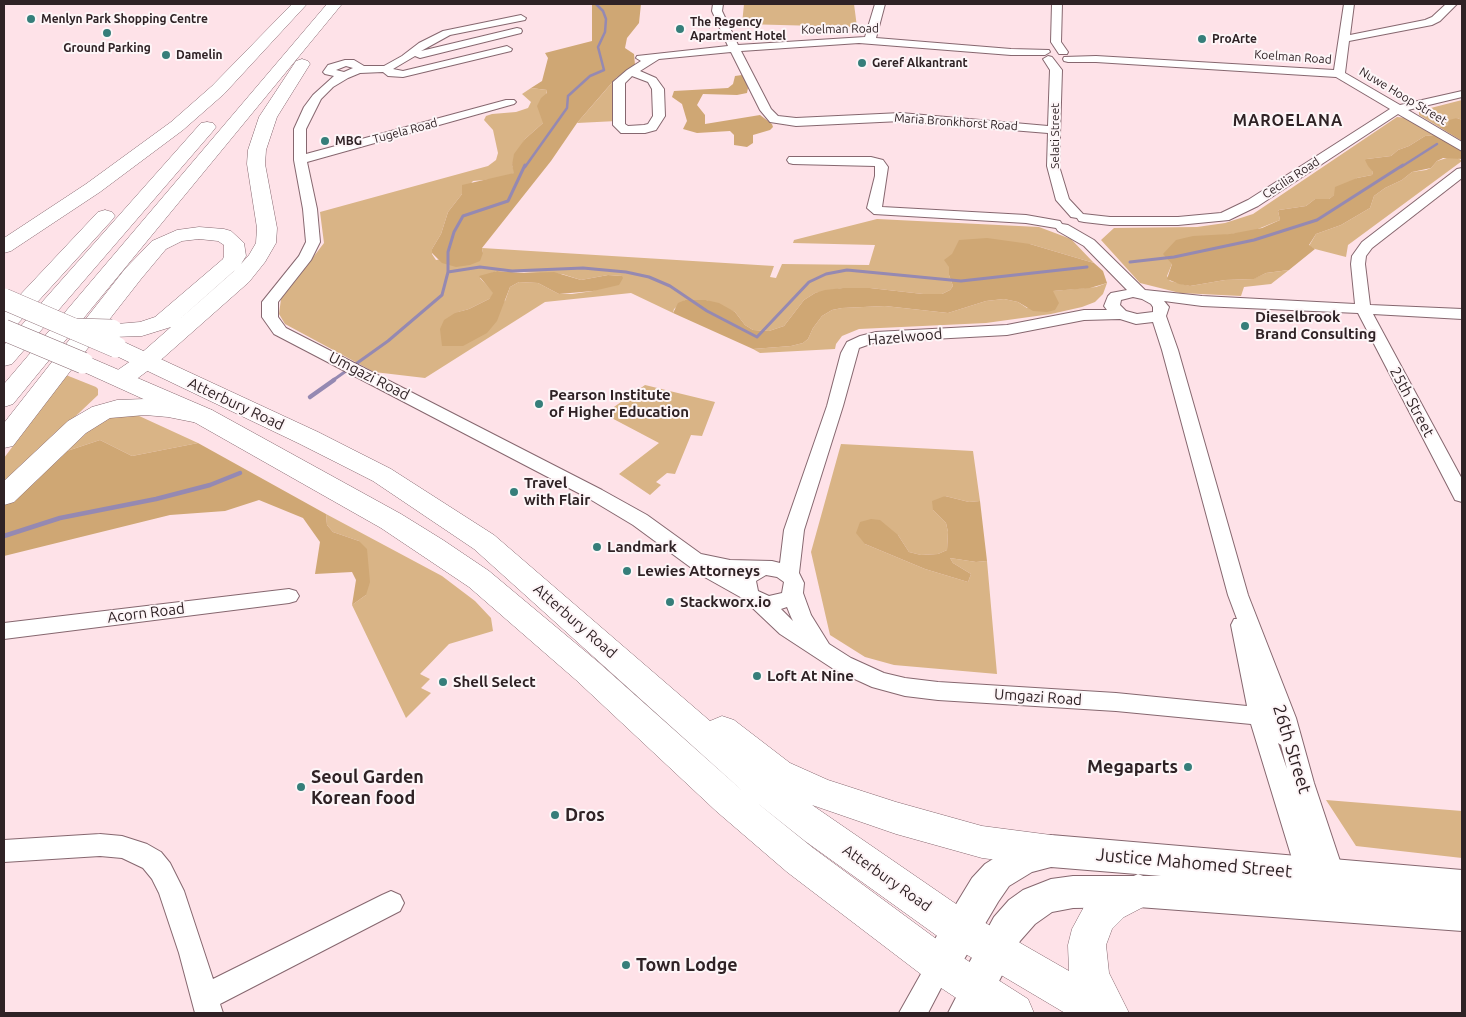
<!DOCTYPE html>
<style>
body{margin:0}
#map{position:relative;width:1466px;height:1017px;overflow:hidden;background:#fee2e8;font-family:Ubuntu,sans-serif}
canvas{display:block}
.frame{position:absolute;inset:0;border:5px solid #2f2225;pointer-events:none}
</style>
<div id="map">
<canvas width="1466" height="1017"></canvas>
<div class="frame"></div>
</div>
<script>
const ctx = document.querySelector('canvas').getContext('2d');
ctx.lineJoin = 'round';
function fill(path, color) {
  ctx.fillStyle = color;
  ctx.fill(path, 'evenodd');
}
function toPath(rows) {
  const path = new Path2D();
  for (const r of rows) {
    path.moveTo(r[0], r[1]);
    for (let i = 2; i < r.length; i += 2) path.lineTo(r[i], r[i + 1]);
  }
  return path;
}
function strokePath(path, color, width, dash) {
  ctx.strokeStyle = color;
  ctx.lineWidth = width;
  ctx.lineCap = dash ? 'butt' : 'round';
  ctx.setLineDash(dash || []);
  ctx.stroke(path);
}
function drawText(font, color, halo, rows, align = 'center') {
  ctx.font = font + ' Ubuntu,sans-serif';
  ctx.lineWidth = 4;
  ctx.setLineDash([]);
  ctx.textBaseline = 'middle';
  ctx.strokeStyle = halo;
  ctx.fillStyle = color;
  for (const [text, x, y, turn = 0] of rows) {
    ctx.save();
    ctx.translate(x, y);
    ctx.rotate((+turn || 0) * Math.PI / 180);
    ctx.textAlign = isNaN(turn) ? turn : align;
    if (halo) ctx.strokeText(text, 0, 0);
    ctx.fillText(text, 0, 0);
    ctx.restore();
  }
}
fill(toPath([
 [744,4,854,4,857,27,742,24],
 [616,78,617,121,577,123,604,92],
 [531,88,547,90,543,123,525,139,512,165,515,173,495,179,473,181,462,194,448,212,441,234,432,249,432,254,436,260,483,253,482,248,774,266,770,277,776,278,782,264,869,265,875,245,793,243,794,240,877,219,1039,227,1071,239,1094,263,1030,244,949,267,949,275,953,286,950,290,942,294,923,294,870,288,843,288,815,293,804,300,784,326,769,331,753,330,745,325,735,312,706,300,685,300,674,309,673,313,631,293,545,302,425,378,374,372,285,324,279,314,281,299,324,243,320,212,488,166,496,160,498,153,493,130,484,120,486,116,492,114,516,112,528,108,531,102,522,94],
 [497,271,562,274,581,280,608,275,622,276,593,291,572,294,559,294,538,283,519,282,510,287,505,301,455,313,469,309,489,299,494,293,480,278],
 [1462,100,1462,120,1457,118,1448,125,1439,127,1419,115,1419,111],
 [1397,117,1407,118,1434,135,1425,136,1409,146,1398,150,1391,156,1367,159,1373,172,1372,175,1357,178,1329,199,1315,199,1306,206,1279,210,1278,211,1280,220,1253,231,1218,236,1202,236,1172,264,1167,276,1170,281,1190,286,1225,280,1253,279,1266,273,1289,270,1271,284,1244,287,1241,296,1180,293,1140,283,1101,240,1114,228,1197,227,1225,223,1253,214],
 [1450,157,1458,158,1462,161,1348,245,1346,257,1315,249,1309,246,1316,234,1341,225,1370,208,1374,196,1385,188,1402,180,1412,172,1426,170,1431,168,1437,161],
 [1107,283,1103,294,1095,302,1082,307,1051,314,986,323,859,329,842,336,836,344,835,349,760,353,753,349,791,346,803,343,808,339,813,328,822,316,832,310,842,308,885,306,948,313,986,301,1004,299,1018,302,1027,308,1053,291,1096,287],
 [66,375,96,387,98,389,98,395,4,484,4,458],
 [645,385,715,402,702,436,691,435,675,474,667,473,656,482,661,485,650,495,619,474,659,443,604,414],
 [137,415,198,443,132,456,100,440,55,455,103,418],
 [841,444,973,451,980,501,969,502,945,496,933,510,946,523,948,532,947,550,938,554,921,555,909,552,898,535,865,544,925,569,968,582,971,574,953,563,950,558,976,562,987,561,997,674,894,665,865,657,830,635,811,552],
 [326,514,442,576,475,601,491,618,493,631,449,644,420,674,430,679,421,688,431,693,406,718,352,605,366,595,359,541,333,532,327,525],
 [1326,800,1462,811,1462,858,1356,846]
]), '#d9b486');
fill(toPath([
 [592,4,641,4,639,23,627,38,625,48,634,54,635,65,616,78,577,123,551,161,482,248,483,253,480,261,470,265,456,267,442,263,432,253,432,249,441,234,448,212,462,194,462,185,514,173,512,165,514,154,525,139,543,123,537,106,541,98,547,93,547,90,531,88,542,81,548,58,545,53,592,41],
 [742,75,745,79,748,88,747,93,737,95,703,94,697,105,705,115,705,124,760,115,772,124,773,127,770,130,753,135,753,143,747,147,734,145,734,135,730,131,697,133,683,129,687,121,682,104,672,97,674,91,728,88,733,84,735,76],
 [1457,118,1462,120,1462,141,1439,127,1448,125,1449,120],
 [1434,135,1462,151,1462,159,1443,158,1437,161,1431,168,1412,172,1402,180,1385,188,1374,196,1370,208,1341,225,1316,234,1309,245,1315,249,1289,270,1266,273,1254,279,1225,280,1190,286,1179,284,1167,279,1172,264,1163,254,1176,240,1193,236,1230,234,1262,228,1280,220,1278,211,1279,210,1306,206,1315,199,1329,199,1334,195,1335,187,1357,178,1372,175,1373,172,1368,166,1365,160,1367,159,1391,156,1398,150,1409,146,1425,136],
 [987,238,1030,244,1094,263,1103,271,1107,283,1090,288,1053,291,1059,303,1055,310,1047,312,1033,311,1018,302,1004,299,986,301,948,313,885,306,842,308,832,310,822,316,813,328,808,339,803,343,791,346,753,349,673,313,678,303,685,300,706,300,719,303,735,312,745,325,753,330,769,331,784,326,804,300,815,293,825,290,843,288,870,288,923,294,942,294,950,290,953,286,949,275,949,267,944,260,952,254,959,240],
 [497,271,524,273,554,272,581,280,608,275,622,276,623,278,619,285,593,291,559,294,538,283,519,282,510,287,497,321,487,333,463,346,442,346,440,329,444,320,455,313,469,309,489,299,493,293,479,276],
 [100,440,132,456,198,443,326,514,327,525,333,532,359,541,367,549,370,582,366,595,352,605,356,580,352,572,315,574,320,542,303,518,259,500,225,511,170,515,4,556,4,504,55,455],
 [945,496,969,502,980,501,987,561,976,562,950,558,953,563,971,574,968,582,925,569,865,544,856,533,860,522,871,519,880,520,898,535,909,552,921,555,938,554,947,550,948,532,946,523,933,510,932,501]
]), '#cfa774');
strokePath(toPath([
 [525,167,567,108,568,96,590,76,604,70,598,47,605,32,606,19,603,11,596,4],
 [1401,167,1437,144]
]), '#9589b2', 2.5);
strokePath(toPath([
 [1130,262,1174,257,1254,240,1317,220,1403,165],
 [448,272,448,252,454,232,463,216,508,201,525,165],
 [332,381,388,341,442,295,448,272,480,267,512,271,583,268,626,272,649,277,670,286,707,311,757,337,809,282,826,274,847,270,961,281,1087,267]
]), '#9589b2', 3);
strokePath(toPath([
 [310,397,334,380],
 [4,536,60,518,156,499,210,485,240,473]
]), '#9589b2', 4.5);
const street = toPath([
 [713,4,723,4,722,11,738,45,865,37,875,4,885,4,876,38,1011,49,1049,50,1050,52,1045,55,1011,55,859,43,741,51,771,109,778,116,796,118,901,113,1048,126,1050,70,1043,59,1048,56,1052,57,1062,70,1059,166,1069,199,1083,214,1110,217,1178,217,1221,213,1248,200,1390,109,1336,77,1096,62,1068,62,1064,61,1063,59,1064,57,1096,56,1334,70,1344,4,1354,4,1350,35,1425,20,1432,17,1446,4,1457,4,1440,21,1432,25,1349,41,1345,73,1400,105,1462,91,1462,97,1408,110,1462,142,1462,151,1398,114,1258,206,1229,220,1178,225,1110,225,1084,222,1079,221,1077,218,1071,217,1056,200,1047,166,1048,133,901,121,796,126,770,122,760,110,731,52,659,59,640,71,656,78,664,89,665,116,656,130,645,133,621,133,613,125,613,82,627,70,641,61,636,58,637,56,728,46,712,11,713,4],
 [632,76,648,82,652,89,653,116,648,124,644,125,628,126,625,124,625,83,632,76],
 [1052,4,1062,4,1061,42,1068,52,1067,54,1059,54,1051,42,1052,4],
 [521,15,526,18,525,20,450,35,421,51,517,28,521,29,522,31,521,33,420,58,415,56,393,69,403,71,507,46,512,49,511,51,403,77,388,76,383,72,360,73,348,78,333,87,321,99,306,129,306,154,506,100,514,100,516,102,514,104,307,162,317,209,320,242,311,260,278,302,278,317,286,328,602,490,647,515,701,554,730,560,772,561,780,563,784,530,827,406,841,353,847,342,860,336,876,332,1007,325,1084,310,1107,310,1104,306,1108,296,1111,293,1127,290,1084,246,1058,231,1056,228,1026,223,874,214,867,208,875,176,875,166,793,164,789,163,787,160,789,157,871,157,883,160,888,167,882,207,1026,215,1060,221,1062,224,1068,225,1094,240,1145,290,1202,296,1355,304,1351,264,1352,256,1362,242,1457,169,1462,168,1462,178,1372,248,1366,256,1365,264,1370,305,1462,309,1462,319,1373,314,1462,479,1462,502,1455,500,1453,496,1358,313,1202,306,1164,301,1169,307,1166,316,1178,350,1248,595,1296,718,1314,783,1347,882,1343,890,1334,894,1325,890,1322,882,1319,888,1310,892,1301,888,1251,724,1116,711,938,700,905,696,872,687,835,670,780,634,742,598,701,575,633,525,588,498,274,334,262,317,262,302,299,256,306,242,303,209,294,160,294,129,304,107,313,95,334,76,325,74,323,72,328,65,345,60,354,60,364,66,384,66,402,56,419,43,443,31,521,15],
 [346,66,353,68,344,72,336,70,346,66],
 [1133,297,1142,299,1151,304,1153,307,1153,312,1137,314,1126,311,1120,305,1121,300,1133,297],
 [1120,319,1136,324,1153,322,1162,350,1228,595,1237,619,1234,619,1231,625,1247,706,1116,693,938,682,905,678,884,673,851,658,829,644,811,615,803,593,804,583,799,573,804,530,843,406,859,348,876,342,1007,335,1084,320,1120,319],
 [732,574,740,574,738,577,732,574],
 [766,575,777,577,784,582,782,593,769,596,758,591,756,581,766,575],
 [787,607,791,617,793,621,781,609,787,607],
 [1278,743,1281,745,1287,769,1278,743],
 [289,589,296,591,299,596,296,601,289,603,4,639,4,623,289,589],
 [100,834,122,836,147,844,161,852,170,863,184,891,213,979,382,895,391,891,400,895,404,903,400,911,220,1004,223,1013,195,1013,179,953,159,893,152,879,143,868,122,858,100,856,4,862,4,840,100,834],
 [940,952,949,956,953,965,928,1013,899,1013,931,956,940,952],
 [975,976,985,980,989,989,977,1013,948,1013,965,980,975,976]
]);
const secondary = toPath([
 [1051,835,1462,870,1462,931,1138,907,1073,908,1052,912,1035,924,1020,941,988,1002,975,1008,962,1002,956,989,962,976,994,917,1009,900,1023,890,1051,879,1073,876,1161,876,1051,867,1032,872,1009,886,998,902,953,978,940,983,927,978,921,965,927,952,972,878,985,864,1012,847,1051,835]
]);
const primary = toPath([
 [116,340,124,342,318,432,391,469,494,535,710,721,722,716,734,720,790,763,828,780,896,802,982,826,1051,835,1064,839,1069,851,1064,863,1051,867,982,858,896,834,812,805,975,917,1069,971,1068,945,1072,929,1086,903,1098,893,1138,874,1151,879,1157,891,1151,903,1124,917,1112,929,1106,945,1109,973,1129,1013,1065,1013,947,943,805,841,756,802,813,848,954,952,1028,999,1034,1013,979,1013,926,978,787,872,716,811,576,680,469,587,381,528,194,422,75,368,71,363,75,358,83,356,91,358,212,410,401,514,443,540,489,571,598,662,746,794,474,549,373,481,300,444,108,352,104,347,108,342,116,340]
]);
const highway = toPath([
 [292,4,307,4,224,94,183,130,100,192,11,251,4,253,4,238,86,184,171,122,212,86,292,4],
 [327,4,342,4,13,404,4,407,4,384,327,4],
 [302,59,308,61,310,64,277,117,266,150,265,164,277,228,276,243,265,262,249,282,154,366,130,384,121,386,112,384,109,379,112,374,138,356,171,327,142,336,112,337,104,335,101,331,13,446,4,448,4,423,125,269,152,241,177,230,199,227,224,229,231,231,244,243,246,256,241,264,249,255,256,243,257,228,247,164,248,150,259,117,296,61,302,59],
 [199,239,218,241,224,245,224,256,223,259,155,317,140,322,105,325,141,279,166,249,182,241,199,239],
 [235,270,233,272,173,325,235,270],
 [207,122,213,123,216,127,213,131,12,364,4,366,4,345,201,123,207,122],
 [105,210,112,212,115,216,112,220,12,330,4,332,4,312,98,212,105,210],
 [145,399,168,401,203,408,212,410,216,416,212,422,203,424,168,417,145,415,110,418,86,433,14,502,4,505,4,481,68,421,92,407,117,400,145,399]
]);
strokePath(street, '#86676f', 2);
strokePath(secondary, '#86676f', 2);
strokePath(primary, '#86676f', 1);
strokePath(highway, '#86676f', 1);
fill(street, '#fff');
fill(secondary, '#fff');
fill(primary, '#fff');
fill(highway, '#fff');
const primaryBridge = toPath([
 [4,299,116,347],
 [4,330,83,363]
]);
const highwayBridge = toPath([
 [75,329,112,330]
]);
strokePath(primaryBridge, '#86676f', 22, []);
strokePath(highwayBridge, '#86676f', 22, []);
strokePath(primaryBridge, '#fff', 21);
strokePath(highwayBridge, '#fff', 21);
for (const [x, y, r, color] of [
 [31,19,5,"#367e7a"],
 [680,29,5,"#367e7a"],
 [107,33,5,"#367e7a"],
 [1202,39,5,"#367e7a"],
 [166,55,5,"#367e7a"],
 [862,63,5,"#367e7a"],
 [325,141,5,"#367e7a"],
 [1245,326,5,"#367e7a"],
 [539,404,5,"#367e7a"],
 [514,492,5,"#367e7a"],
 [597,547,5,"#367e7a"],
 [627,571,5,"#367e7a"],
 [670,602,5,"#367e7a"],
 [757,676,5,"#367e7a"],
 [443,682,5,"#367e7a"],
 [1188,767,5,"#367e7a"],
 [301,787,5,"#367e7a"],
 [555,815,5,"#367e7a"],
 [626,965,5,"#367e7a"]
]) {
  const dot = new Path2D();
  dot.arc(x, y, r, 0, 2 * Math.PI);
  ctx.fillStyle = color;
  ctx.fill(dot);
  strokePath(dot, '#fdf5f7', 2);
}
drawText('bold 12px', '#2f2225', '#fdf5f7', [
 ["Menlyn Park Shopping Centre",41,19],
 ["The Regency",690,22],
 ["Apartment Hotel",690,36],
 ["ProArte",1212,39],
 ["Ground Parking",107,48,"center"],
 ["Damelin",176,55],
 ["Geref Alkantrant",872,63],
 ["MBG",335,141]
], 'left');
drawText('12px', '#2f2225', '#fdf5f7', [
 ["Koelman Road",840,29,-1],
 ["Koelman Road",1293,57,4],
 ["Nuwe Hoop Street",1403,96,31],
 ["Maria Bronkhorst Road",956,122,4],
 ["Tugela Road",405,131,-15],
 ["Selati Street",1055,136,-90],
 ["Cecilia Road",1291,178,-33]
]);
drawText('bold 15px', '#2f2225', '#fdf5f7', [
 ["Dieselbrook",1255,317],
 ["Brand Consulting",1255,334],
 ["Pearson Institute",549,395],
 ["of Higher Education",549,412],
 ["Travel",524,483],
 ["with Flair",524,500],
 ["Landmark",607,547],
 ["Lewies Attorneys",637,571],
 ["Stackworx.io",680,602],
 ["Loft At Nine",767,676],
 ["Shell Select",453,682]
], 'left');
drawText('15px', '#2f2225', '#fdf5f7', [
 ["Hazelwood",905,337,-5],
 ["Umgazi Road",369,376,27],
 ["25th Street",1412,402,62],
 ["Atterbury Road",236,404,25],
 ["Acorn Road",146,613,-7],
 ["Atterbury Road",575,621,41],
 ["Umgazi Road",1038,697,4],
 ["Atterbury Road",887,878,35]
]);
ctx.letterSpacing = '1px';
drawText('bold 16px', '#2f2225', '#fdf5f7', [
 ["MAROELANA",1288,121]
]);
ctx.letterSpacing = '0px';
drawText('18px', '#2f2225', '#fdf5f7', [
 ["26th Street",1292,749,73],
 ["Justice Mahomed Street",1194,863,5]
]);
drawText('bold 18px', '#2f2225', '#fdf5f7', [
 ["Megaparts",1178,767,"right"],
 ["Seoul Garden",311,777],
 ["Korean food",311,798],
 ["Dros",565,815],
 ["Town Lodge",636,965]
], 'left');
</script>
